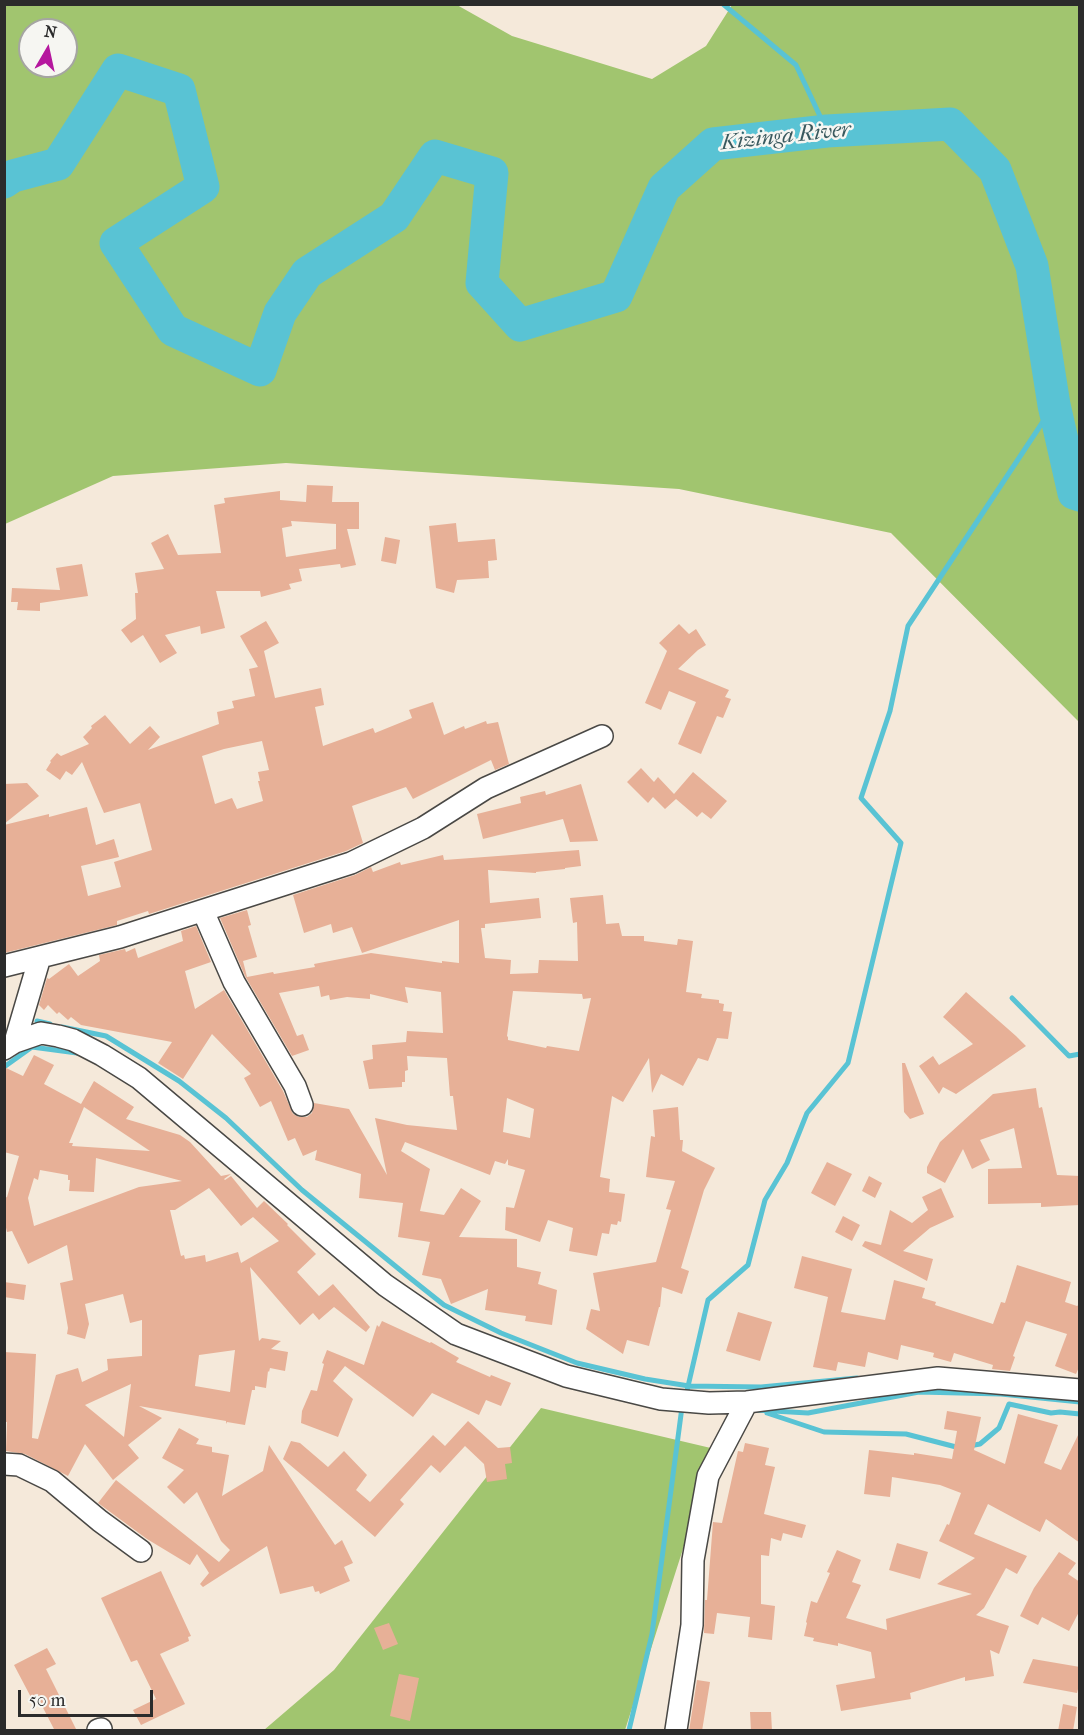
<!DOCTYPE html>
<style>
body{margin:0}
#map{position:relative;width:1084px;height:1735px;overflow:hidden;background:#f5e9da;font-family:"IM FELL French Canon",serif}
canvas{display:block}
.frame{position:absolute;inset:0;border:6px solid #2b2b2b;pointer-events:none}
.north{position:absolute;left:18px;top:18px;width:60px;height:60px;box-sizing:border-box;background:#f6f6f2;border:2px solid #a5a5a2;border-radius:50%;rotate:9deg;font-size:16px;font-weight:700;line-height:24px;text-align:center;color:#2b2b2b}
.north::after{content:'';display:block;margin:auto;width:21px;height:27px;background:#b5179e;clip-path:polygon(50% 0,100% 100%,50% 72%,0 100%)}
.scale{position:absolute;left:18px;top:1690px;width:135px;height:27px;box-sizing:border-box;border:3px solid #2b2b2b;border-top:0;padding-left:8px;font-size:18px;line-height:21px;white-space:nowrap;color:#2b2b2b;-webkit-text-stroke:4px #f6f6f2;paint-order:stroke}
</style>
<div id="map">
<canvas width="1084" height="1735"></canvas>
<div class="frame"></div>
<div class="north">N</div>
<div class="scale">50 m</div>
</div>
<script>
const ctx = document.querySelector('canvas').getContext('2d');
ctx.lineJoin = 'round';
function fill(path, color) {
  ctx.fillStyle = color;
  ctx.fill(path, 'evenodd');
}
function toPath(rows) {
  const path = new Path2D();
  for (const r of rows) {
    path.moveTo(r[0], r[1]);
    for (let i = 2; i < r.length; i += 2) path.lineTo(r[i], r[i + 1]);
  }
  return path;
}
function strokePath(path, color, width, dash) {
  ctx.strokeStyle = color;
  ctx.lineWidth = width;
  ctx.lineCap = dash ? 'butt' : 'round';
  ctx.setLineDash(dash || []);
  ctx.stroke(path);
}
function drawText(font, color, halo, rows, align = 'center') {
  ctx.font = font + ' "IM FELL French Canon",serif';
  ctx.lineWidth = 5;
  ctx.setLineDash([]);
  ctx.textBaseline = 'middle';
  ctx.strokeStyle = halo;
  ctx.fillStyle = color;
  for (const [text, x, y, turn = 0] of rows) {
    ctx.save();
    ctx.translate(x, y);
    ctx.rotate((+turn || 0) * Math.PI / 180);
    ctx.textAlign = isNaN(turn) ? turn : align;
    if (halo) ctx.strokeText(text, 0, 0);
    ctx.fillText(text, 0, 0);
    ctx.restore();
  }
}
fill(toPath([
 [4,5,457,5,512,36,652,79,706,46,732,5,1079,5,1079,722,891,533,679,489,286,463,113,476,5,524],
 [30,30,66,30,66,66,30,66],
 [541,1408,715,1449,625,1730,264,1730,334,1670]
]), '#a1c56f');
strokePath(toPath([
 [723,4,796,65,827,131],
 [1012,998,1069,1056,1080,1054],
 [37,1021,50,1024],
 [62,1027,106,1036,179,1081,226,1118,302,1190,410,1278,444,1305,501,1333,577,1363,645,1379,689,1386,761,1387,857,1378],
 [4,1067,32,1047,77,1053],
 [686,1395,708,1300,748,1265,765,1200,787,1163,807,1113,848,1063,901,843,861,798,890,711,908,626,1054,405],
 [756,1410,808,1413,919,1392,1001,1394,1080,1402],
 [767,1413,824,1432,906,1434,960,1448],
 [969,1446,980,1444,999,1428,1009,1404,1051,1413,1060,1412,1080,1414],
 [629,1730,652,1634,682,1407]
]), '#59c3d4', 5);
strokePath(toPath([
 [4,182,13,176,58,164,118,70,179,90,203,187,116,243,173,330,260,370,280,313,307,273,394,217,435,156,492,173,482,283,520,325,616,296,664,188,713,144,827,131,950,124,995,170,1032,266,1054,405,1074,493,1080,495]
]), '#59c3d4', 33);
fill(toPath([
 [307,485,333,486,332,502,359,502,359,529,347,529,356,565,341,568,340,564,299,569,302,581,289,584,291,589,261,597,260,591,216,591,225,628,201,634,200,626,165,635,177,653,160,663,143,635,131,643,121,630,136,619,135,593,138,593,135,573,164,569,151,543,168,534,178,555,221,553,214,505,225,503,224,498,280,491,280,500,306,502],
 [291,521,336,524,336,549,286,557,282,528,292,526],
 [456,523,458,542,495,539,497,560,488,561,489,578,457,580,454,593,436,588,429,526],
 [385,537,400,540,396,564,381,561],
 [82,564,88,596,40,603,40,611,17,610,18,602,11,602,12,588,60,590,56,568],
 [266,621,279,643,264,651,275,698,321,688,324,705,315,707,323,746,373,728,375,733,412,718,409,710,433,702,444,735,464,726,465,729,486,721,487,724,498,722,509,764,495,770,491,760,413,799,406,787,352,806,363,843,346,851,149,914,148,911,117,921,117,925,4,953,4,825,49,814,49,817,87,807,96,845,114,839,119,857,81,866,88,896,121,887,114,862,152,850,140,803,104,813,82,762,72,775,66,771,60,780,46,770,51,762,50,761,57,753,61,756,89,744,83,737,92,728,91,726,105,715,130,744,150,726,160,737,148,750,219,724,217,712,234,708,232,701,255,696,249,669,258,667,240,636],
 [262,741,269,770,258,772,260,781,258,781,263,801,237,809,232,798,215,804,202,756,224,749],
 [679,624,689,634,696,629,706,645,698,650,678,669,729,690,725,697,731,699,723,718,717,716,701,754,678,744,696,702,669,691,661,710,645,703,667,651,659,643],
 [641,768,654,782,658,777,674,794,693,772,727,801,711,819,702,812,697,817,676,799,665,809,653,797,648,803,627,782],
 [27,783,39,796,4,824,4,784],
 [581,784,598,841,570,842,563,819,483,839,477,814,521,803,520,797,545,791,546,795],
 [579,850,581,866,565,868,565,869,536,872,536,873,488,870,490,903,539,898,541,918,485,924,485,928,481,928,485,958,511,960,510,974,538,973,539,960,578,961,577,922,573,923,570,898,603,895,606,924,619,923,622,936,644,936,644,941,677,945,678,939,693,941,686,992,702,994,701,998,719,1000,719,1003,724,1004,723,1011,732,1012,728,1039,717,1038,708,1061,698,1058,683,1086,661,1074,652,1093,649,1058,623,1102,612,1096,600,1177,610,1179,609,1192,625,1194,621,1222,618,1221,617,1225,611,1224,609,1234,602,1233,597,1256,569,1251,573,1228,548,1220,540,1242,505,1230,506,1207,514,1208,525,1170,508,1165,508,1159,505,1164,495,1161,490,1175,405,1142,401,1151,430,1169,420,1211,444,1215,461,1188,481,1201,459,1237,517,1239,517,1267,541,1272,538,1284,557,1290,552,1325,525,1321,526,1316,485,1310,488,1289,451,1304,441,1279,422,1275,430,1242,398,1237,403,1203,359,1198,361,1174,315,1160,317,1150,303,1156,295,1138,288,1141,271,1101,260,1107,244,1078,251,1074,212,1034,183,1079,158,1063,172,1042,81,1025,71,1017,68,1020,59,1012,57,1014,48,1005,44,1010,39,1005,47,978,49,979,69,964,78,976,100,961,99,955,125,949,126,952,135,948,138,958,183,941,181,931,196,926,211,962,185,971,195,1009,224,990,283,1091,293,1114,299,1117,307,1117,312,1113,314,1103,349,1109,387,1175,375,1118,407,1125,457,1130,453,1096,450,1096,447,1058,407,1056,408,1070,405,1071,405,1082,402,1082,402,1087,369,1089,363,1061,373,1059,372,1045,406,1042,407,1031,443,1033,441,992,405,987,408,1003,370,994,370,999,347,997,330,1000,329,995,321,997,319,986,279,993,297,1036,303,1034,309,1050,292,1056,245,976,220,918,247,910,251,925,248,926,257,957,243,961,247,977,273,972,274,974,315,967,314,964,371,953,442,963,442,961,459,963,459,920,362,953,352,927,333,933,331,924,304,933,293,895,355,875,371,867,373,872,400,862,401,865,443,855,444,860],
 [513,991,582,994,583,999,591,998,579,1051,547,1046,546,1048,508,1040,508,1037,507,1036],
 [507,1098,534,1109,530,1138,503,1132],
 [966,992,1016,1036,1026,1046,956,1094,943,1087,939,1094,919,1066,933,1056,939,1065,973,1044,943,1017],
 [34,1055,54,1065,44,1084,81,1104,94,1081,134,1107,126,1119,180,1135,190,1142,221,1176,231,1174,224,1179,225,1180,231,1176,257,1208,264,1201,288,1224,287,1225,316,1254,297,1272,319,1296,333,1284,370,1327,366,1332,334,1307,319,1320,313,1313,300,1325,250,1267,259,1341,262,1338,281,1341,271,1349,288,1352,285,1371,270,1368,269,1372,268,1371,266,1388,255,1386,255,1390,252,1390,245,1425,227,1422,226,1424,226,1421,139,1406,162,1418,128,1445,139,1458,113,1480,85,1444,68,1476,25,1454,6,1451,7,1422,4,1422,4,1352,36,1354,32,1438,38,1439,56,1375,78,1368,82,1382,108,1370,107,1359,142,1356,142,1320,130,1323,123,1294,85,1304,89,1324,85,1339,67,1334,68,1328,60,1283,73,1280,67,1245,28,1264,12,1231,7,1232,4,1219,4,1198,7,1197,19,1156,4,1152,4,1067,23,1076],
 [84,1107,150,1151,72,1146,73,1143,69,1143],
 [96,1158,182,1181,139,1187,34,1226,28,1198,34,1178,38,1180,40,1170,68,1175,68,1180,70,1180,69,1191,94,1192],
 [209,1188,241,1226,253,1217,279,1241,241,1263,238,1252,206,1262,205,1255,185,1259,184,1255,181,1256,170,1210,175,1210],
 [235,1350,230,1392,195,1386,199,1355],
 [131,1384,129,1400,124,1437,85,1405],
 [902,1063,905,1063,924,1114,910,1119,904,1112],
 [1036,1088,1039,1108,1042,1107,1057,1175,1080,1176,1080,1205,1041,1207,1041,1203,988,1204,988,1169,1022,1168,1014,1128,980,1140,990,1160,972,1169,963,1149,945,1183,927,1173,927,1167,940,1142,993,1094],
 [678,1107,680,1140,683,1140,682,1151,715,1168,704,1190,681,1268,689,1271,682,1294,662,1287,660,1307,659,1307,649,1346,627,1340,623,1354,586,1329,591,1309,600,1311,593,1273,656,1262,671,1210,666,1209,675,1181,646,1177,651,1136,655,1137,653,1110],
 [827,1162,852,1174,835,1206,811,1193],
 [869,1176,882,1183,875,1198,862,1191],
 [941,1188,954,1217,930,1228,903,1251,933,1259,927,1281,862,1246,865,1241,881,1245,890,1210,912,1223,928,1210,922,1197],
 [843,1216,860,1225,852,1241,835,1232],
 [802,1256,852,1269,841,1312,885,1320,894,1280,925,1288,922,1298,936,1302,935,1305,993,1324,1001,1302,1005,1303,1017,1265,1071,1282,1065,1302,1077,1306,1080,1304,1080,1365,1076,1374,1055,1366,1067,1334,1026,1321,1013,1356,1015,1357,1010,1371,992,1369,993,1365,954,1353,951,1362,933,1357,934,1353,901,1345,898,1360,868,1352,865,1367,838,1362,836,1371,813,1367,828,1297,794,1288],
 [4,1282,26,1285,24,1300,4,1297],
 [738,1312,772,1322,760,1361,726,1351],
 [382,1321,430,1343,431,1342,459,1358,456,1362,490,1377,491,1375,511,1383,501,1406,486,1400,479,1415,432,1393,413,1417,345,1366,333,1381,353,1399,338,1437,301,1423,302,1411,311,1390,317,1391,324,1364,322,1363,327,1350,364,1365,377,1325,379,1327],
 [947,1411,981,1417,974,1450,1005,1464,1018,1414,1058,1425,1044,1463,1061,1470,1080,1431,1080,1543,1046,1519,1040,1532,988,1504,974,1534,1027,1556,1017,1574,1006,1568,984,1608,976,1615,1009,1626,999,1654,990,1650,994,1676,965,1681,965,1677,910,1693,911,1699,841,1711,836,1685,875,1678,871,1652,838,1643,838,1646,813,1641,814,1638,804,1636,807,1623,806,1622,811,1601,817,1603,830,1573,827,1572,837,1550,861,1560,852,1582,861,1585,846,1618,887,1630,886,1619,972,1594,937,1584,975,1558,939,1541,947,1524,949,1525,961,1493,940,1485,892,1477,890,1497,864,1494,869,1450,914,1455,914,1453,952,1459,957,1431,944,1429],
 [468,1421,498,1448,510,1447,512,1463,505,1464,507,1479,487,1482,484,1464,465,1446,440,1473,431,1465,400,1500,404,1504,375,1537,283,1459,291,1441,300,1443,328,1467,344,1451,367,1475,356,1490,370,1502,433,1435,445,1446],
 [179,1428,199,1439,196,1444,212,1447,212,1452,229,1455,222,1496,263,1471,269,1445,335,1545,342,1540,353,1563,344,1567,350,1581,320,1594,319,1591,315,1592,313,1586,280,1594,267,1546,203,1587,200,1584,209,1573,197,1554,190,1565,147,1539,98,1503,116,1480,219,1562,230,1550,221,1541,197,1492,184,1504,167,1487,184,1470,162,1458],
 [745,1443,769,1448,765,1465,775,1467,764,1514,806,1525,802,1538,783,1533,781,1541,771,1538,769,1556,761,1555,761,1604,775,1606,772,1640,748,1637,750,1617,717,1613,714,1634,704,1633,705,1600,707,1600,713,1522,722,1523,738,1451,743,1452],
 [897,1543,928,1552,920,1579,889,1570],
 [1059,1552,1076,1563,1068,1574,1080,1582,1080,1610,1069,1631,1042,1617,1038,1625,1020,1616,1034,1588],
 [161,1571,191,1636,188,1637,189,1641,160,1654,185,1704,141,1725,133,1710,156,1699,137,1660,131,1662,101,1598],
 [389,1623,398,1644,383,1650,374,1628],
 [47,1648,56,1664,46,1669,77,1731,55,1731,39,1700,34,1703,14,1665],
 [1033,1659,1080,1667,1080,1681,1077,1693,1023,1683],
 [399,1674,419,1678,410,1721,390,1716],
 [697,1680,710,1682,702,1731,689,1731],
 [1063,1704,1077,1707,1073,1731,1058,1731],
 [750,1712,771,1712,772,1731,751,1731]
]), '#e7b097');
const minor = toPath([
 [203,911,234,982,295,1086,302,1105],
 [4,966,120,937,351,863,423,828,486,788,602,736],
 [15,1042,40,957],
 [4,1049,15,1042,41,1033,58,1036,73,1040,102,1055,139,1078,385,1285,456,1334,566,1376,661,1399,709,1403,747,1402,938,1378,1080,1390],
 [4,1464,19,1465,52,1481,100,1521,141,1551],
 [98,1730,101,1729],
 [676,1730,692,1625,693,1560,708,1476,747,1402]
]);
strokePath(minor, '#494845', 24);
strokePath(minor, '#fff', 21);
drawText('italic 22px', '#39595e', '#f6f6f2', [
 ["Kizinga River",786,137,-6]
]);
</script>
